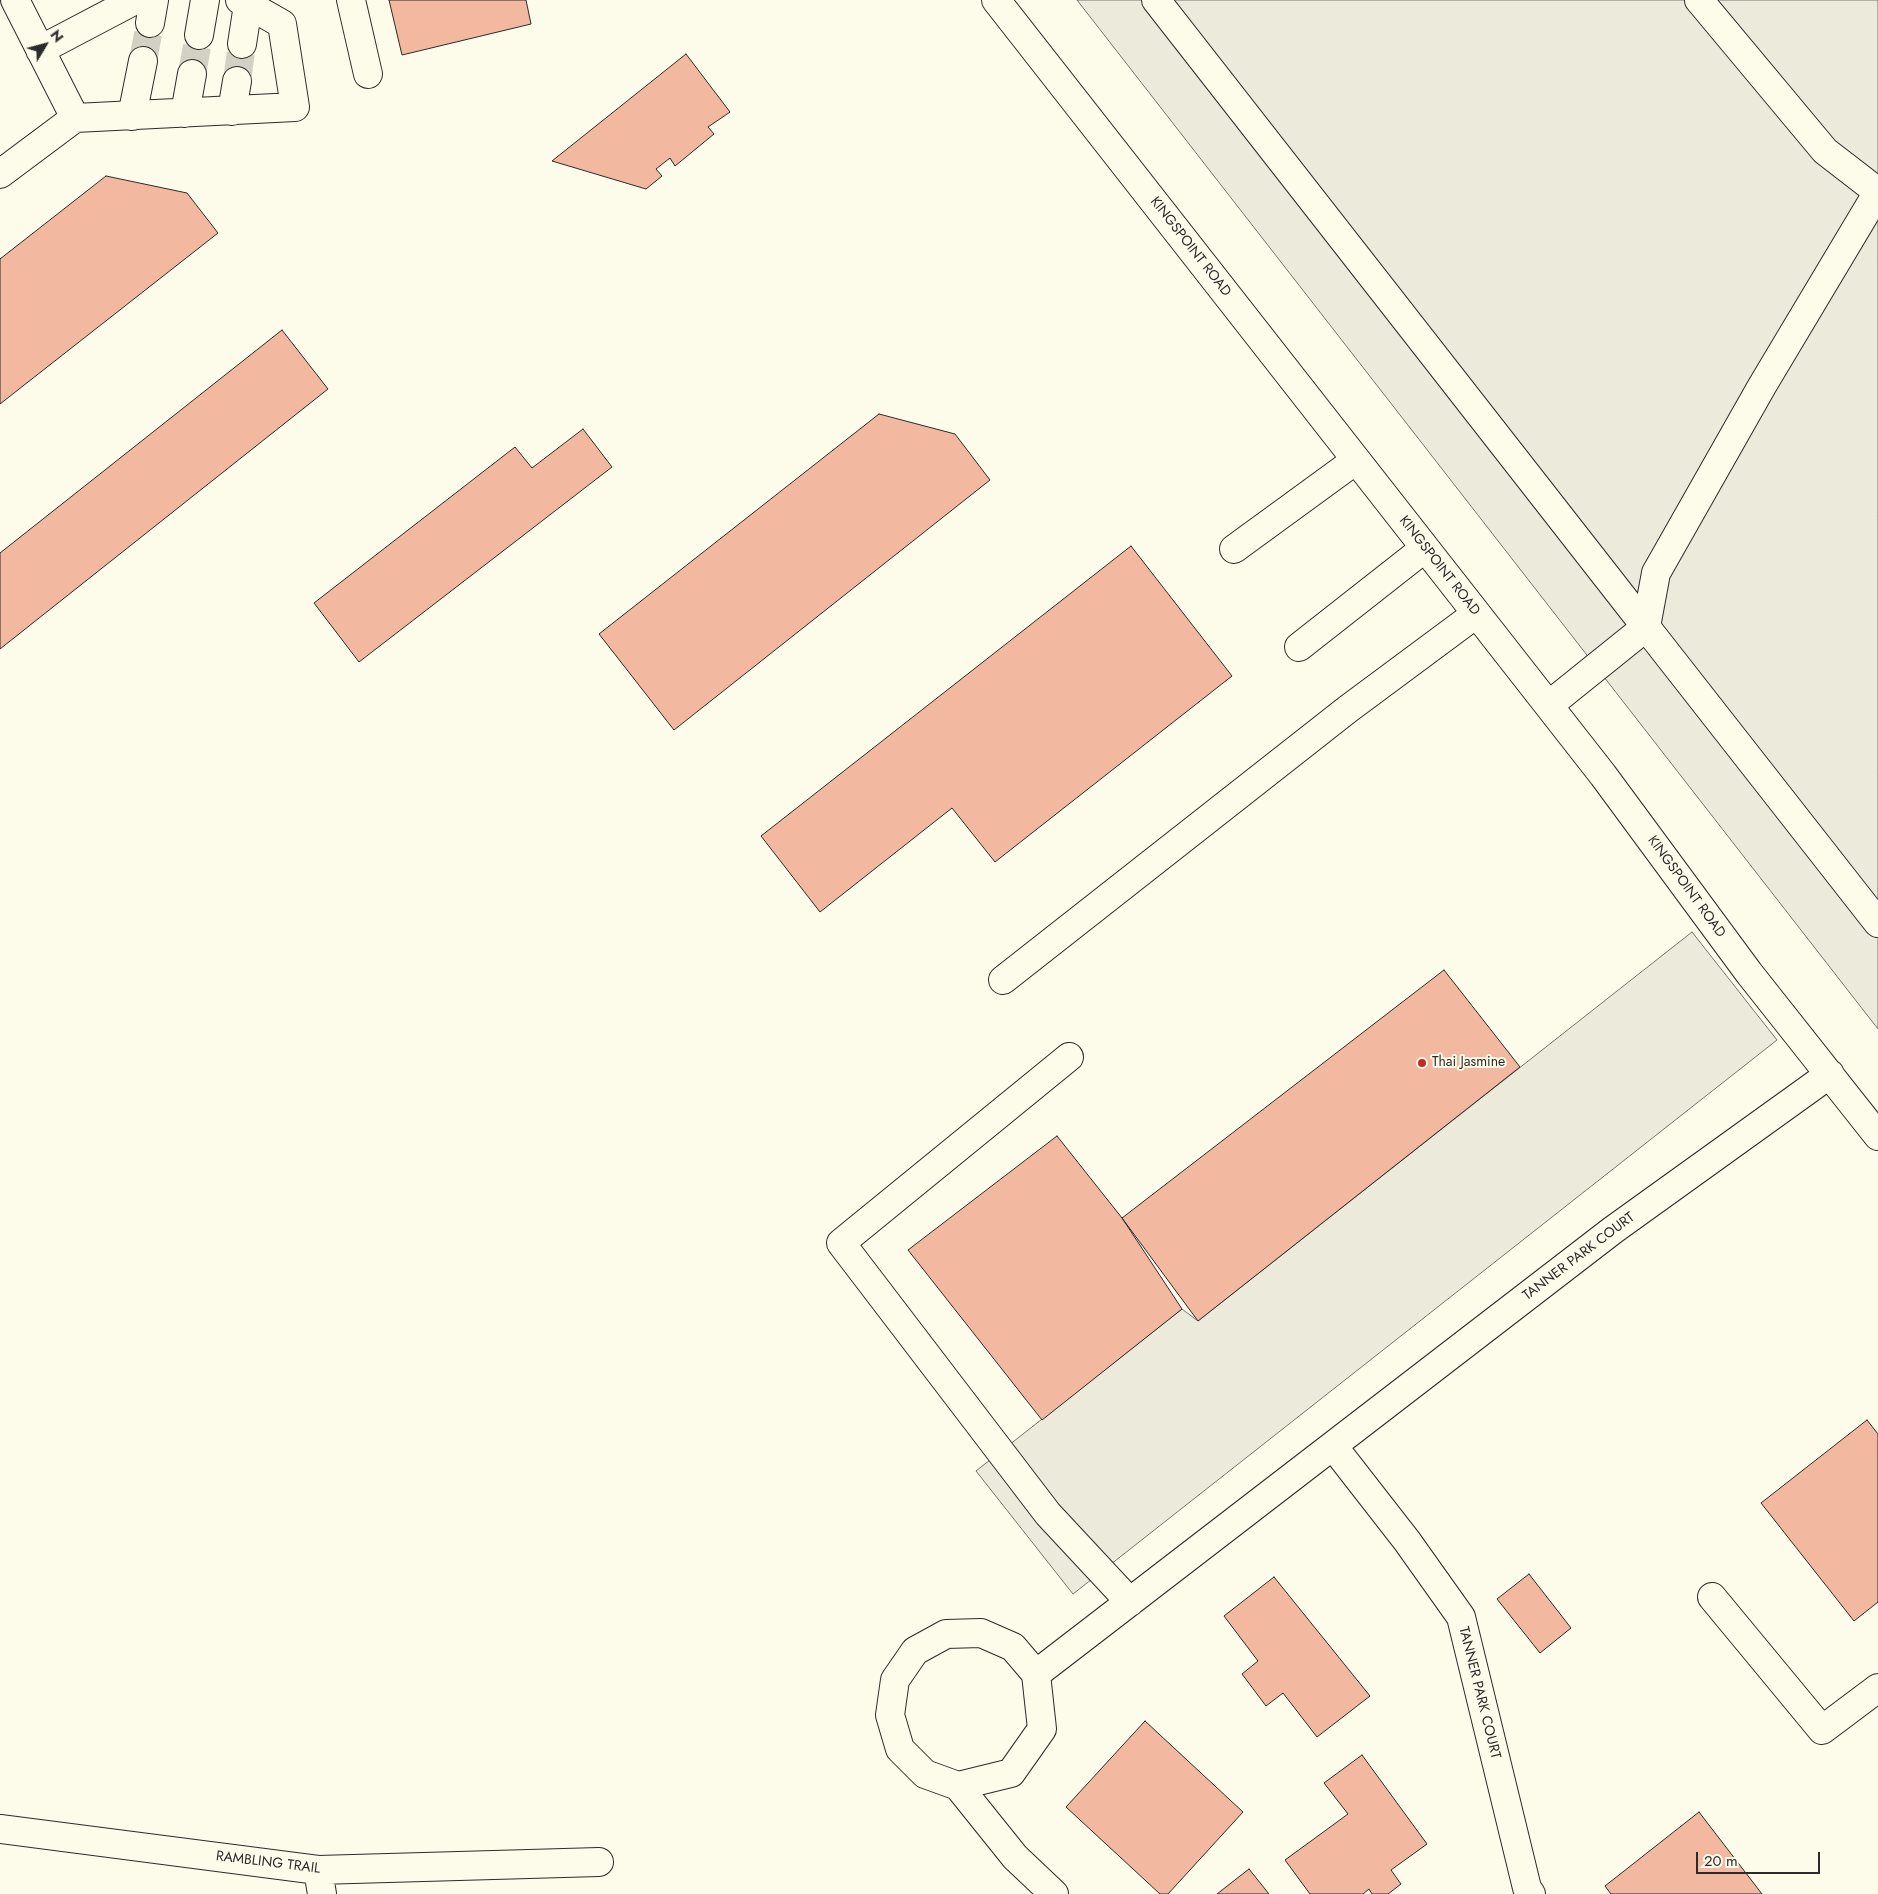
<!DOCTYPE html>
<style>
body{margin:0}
#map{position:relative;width:1878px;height:1894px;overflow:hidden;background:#fdfbea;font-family:Jost,sans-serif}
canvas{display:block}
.north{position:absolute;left:20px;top:20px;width:50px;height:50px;-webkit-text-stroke:4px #fdfbea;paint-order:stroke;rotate:53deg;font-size:14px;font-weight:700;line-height:20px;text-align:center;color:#2b2b2b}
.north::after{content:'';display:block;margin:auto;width:18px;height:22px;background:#2b2b2b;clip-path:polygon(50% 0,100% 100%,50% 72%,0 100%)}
.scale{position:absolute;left:1696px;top:1852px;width:124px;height:22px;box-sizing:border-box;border:2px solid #2b2b2b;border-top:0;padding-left:6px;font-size:15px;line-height:18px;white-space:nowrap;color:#2b2b2b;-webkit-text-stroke:4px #fdfbea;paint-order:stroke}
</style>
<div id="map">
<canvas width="1878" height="1894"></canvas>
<div class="north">N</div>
<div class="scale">20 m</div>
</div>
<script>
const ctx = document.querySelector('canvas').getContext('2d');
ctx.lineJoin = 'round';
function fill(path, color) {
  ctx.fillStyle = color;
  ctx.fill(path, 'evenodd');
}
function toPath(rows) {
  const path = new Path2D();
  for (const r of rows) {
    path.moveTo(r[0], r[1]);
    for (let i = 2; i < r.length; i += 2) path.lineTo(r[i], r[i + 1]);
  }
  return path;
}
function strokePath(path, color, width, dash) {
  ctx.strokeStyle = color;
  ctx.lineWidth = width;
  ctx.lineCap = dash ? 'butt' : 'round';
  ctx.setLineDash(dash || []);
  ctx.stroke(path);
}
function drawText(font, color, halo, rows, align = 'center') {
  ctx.font = font + ' Jost,sans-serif';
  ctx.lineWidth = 4;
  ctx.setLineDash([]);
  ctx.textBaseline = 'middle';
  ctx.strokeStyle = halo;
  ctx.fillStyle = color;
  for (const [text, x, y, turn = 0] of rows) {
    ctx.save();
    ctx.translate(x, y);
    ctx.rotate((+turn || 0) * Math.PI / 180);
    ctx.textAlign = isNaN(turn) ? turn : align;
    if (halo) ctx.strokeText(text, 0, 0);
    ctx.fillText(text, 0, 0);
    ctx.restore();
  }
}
const parking = toPath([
 [1077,0,1878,0,1878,1029,1077,0],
 [1692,932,1777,1040,1073,1594,976,1471,1182,1309,1198,1321,1692,932]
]);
fill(parking, '#eceadb');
strokePath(parking, '#74746e', 1);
const building = toPath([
 [389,0,526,0,531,24,402,55,389,0],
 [686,54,730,112,708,127,714,134,675,166,670,158,656,169,662,176,646,189,552,161,686,54],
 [106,176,187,193,218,233,0,404,0,259,106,176],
 [282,330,328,389,0,649,0,553,282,330],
 [879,414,955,434,990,480,674,730,599,634,879,414],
 [583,429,612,467,359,662,314,603,515,447,532,468,583,429],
 [1131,546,1232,676,995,862,952,808,820,912,761,836,1131,546],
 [1444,970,1520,1067,1198,1321,1122,1218,1444,970],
 [1057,1136,1122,1218,1182,1309,1042,1420,908,1250,1057,1136],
 [1867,1420,1878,1434,1878,1602,1854,1621,1761,1503,1867,1420],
 [1529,1574,1571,1628,1540,1653,1497,1599,1529,1574],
 [1274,1577,1370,1696,1317,1737,1283,1693,1266,1706,1242,1674,1258,1661,1224,1616,1274,1577],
 [1145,1721,1243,1812,1168,1894,1160,1894,1066,1807,1145,1721],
 [1362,1755,1427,1844,1391,1870,1401,1884,1388,1894,1372,1894,1369,1889,1363,1894,1310,1894,1285,1860,1348,1814,1324,1783,1362,1755],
 [1699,1812,1762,1894,1611,1894,1605,1886,1699,1812],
 [1249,1869,1269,1894,1217,1894,1249,1869]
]);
fill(building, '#f2b8a0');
strokePath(building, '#2b2b2b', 1);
strokePath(toPath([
 [143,61,150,23],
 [192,74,199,35],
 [237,81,242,44]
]), '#d3d1c4', 28, [28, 14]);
const minor = toPath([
 [351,0,368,74],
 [996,0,1603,775,1749,973,1878,1136],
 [1156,0,1646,627,1549,705],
 [1699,0,1825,151,1878,192],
 [150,23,154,0],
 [199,35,205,0],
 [242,44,248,5],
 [40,50,135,0],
 [232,111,237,81],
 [185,113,192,74],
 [132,116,143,61],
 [75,118,295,107,282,24,240,0],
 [0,174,75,118,15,0],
 [1878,192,1762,386,1656,573,1646,627,1878,923],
 [1234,549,1356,460],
 [1299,647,1425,548],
 [1003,980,1348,709,1476,614],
 [1069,1057,841,1243,1048,1514,1130,1602],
 [1333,1446,1407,1541,1461,1617,1527,1888,1531,1894],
 [1712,1597,1822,1730,1878,1688],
 [981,1633,1013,1647,1036,1674,1042,1729,1011,1773,958,1786,925,1774,900,1749,890,1715,895,1680,915,1651,946,1634,981,1633],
 [1036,1674,1613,1230,1830,1074],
 [958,1786,1015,1857,1054,1894],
 [0,1829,318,1870,599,1862],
 [318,1870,322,1894]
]);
strokePath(minor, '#2b2b2b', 30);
strokePath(minor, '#fdfbea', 28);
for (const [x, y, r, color] of [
 [1422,1063,5,"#c62828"]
]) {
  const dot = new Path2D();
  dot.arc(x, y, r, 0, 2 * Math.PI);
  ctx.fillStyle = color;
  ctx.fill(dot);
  strokePath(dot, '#fdfbea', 2);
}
drawText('14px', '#2b2b2b', '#fdfbea', [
 ["KINGSPOINT ROAD",1190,247,52],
 ["KINGSPOINT ROAD",1439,566,52],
 ["KINGSPOINT ROAD",1686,887,54],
 ["TANNER PARK COURT",1579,1257,-37],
 ["TANNER PARK COURT",1479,1693,76],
 ["RAMBLING TRAIL",268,1863,7]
]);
drawText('14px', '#2b2b2b', '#fdfbea', [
 ["Thai Jasmine",1432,1063]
], 'left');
</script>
